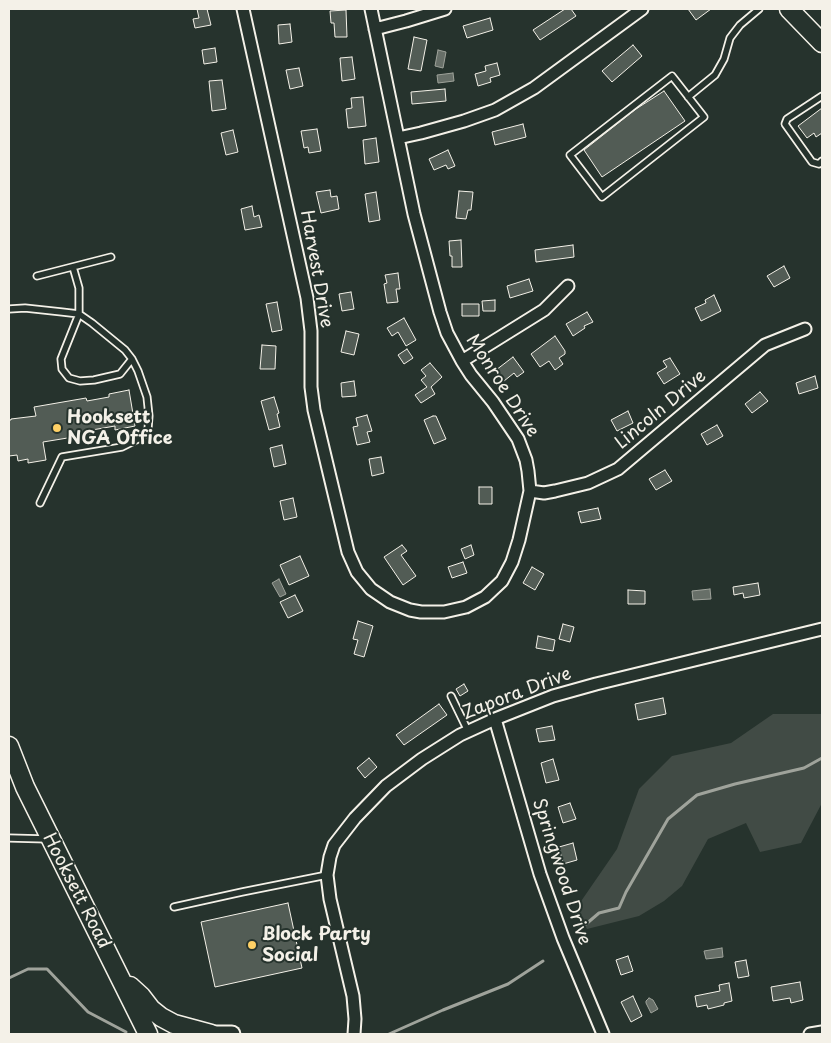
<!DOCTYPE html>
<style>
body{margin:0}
#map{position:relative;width:831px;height:1043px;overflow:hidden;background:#26332d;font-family:"Playpen Sans",sans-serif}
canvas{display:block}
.frame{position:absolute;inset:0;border:10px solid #f4f1e8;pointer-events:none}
</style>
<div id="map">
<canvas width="831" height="1043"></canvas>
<div class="frame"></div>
</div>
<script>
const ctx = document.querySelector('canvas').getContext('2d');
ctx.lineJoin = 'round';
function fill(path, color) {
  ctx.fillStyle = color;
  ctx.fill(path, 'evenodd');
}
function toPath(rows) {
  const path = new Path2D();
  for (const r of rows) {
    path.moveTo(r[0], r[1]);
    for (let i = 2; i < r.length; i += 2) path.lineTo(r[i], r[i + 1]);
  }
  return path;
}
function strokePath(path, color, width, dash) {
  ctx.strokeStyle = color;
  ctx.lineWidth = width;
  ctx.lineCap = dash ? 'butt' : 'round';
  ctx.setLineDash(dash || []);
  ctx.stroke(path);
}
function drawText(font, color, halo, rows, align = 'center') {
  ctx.font = font + ' "Playpen Sans",sans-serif';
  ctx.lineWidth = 4;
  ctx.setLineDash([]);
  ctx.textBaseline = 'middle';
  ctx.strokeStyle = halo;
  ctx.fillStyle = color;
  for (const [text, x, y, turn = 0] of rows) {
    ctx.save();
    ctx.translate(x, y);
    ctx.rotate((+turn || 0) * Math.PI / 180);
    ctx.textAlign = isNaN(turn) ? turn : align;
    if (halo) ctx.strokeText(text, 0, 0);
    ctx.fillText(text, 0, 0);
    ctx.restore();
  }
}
fill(toPath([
 [773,714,822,714,822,803,801,843,760,852,746,823,708,839,682,886,664,901,639,916,587,929,575,910,617,849,639,789,672,756,731,743]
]), '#414b45');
const water = toPath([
 [438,50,446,52,443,68,435,66,438,50],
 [453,73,454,81,438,83,437,75,453,73],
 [279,579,286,594,280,597,272,583,279,579],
 [710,589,711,599,693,600,692,591,710,589],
 [722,948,723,957,706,959,704,951,722,948],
 [649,998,653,1000,658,1009,651,1013,646,1003,646,1001,649,998]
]);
fill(water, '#676f68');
strokePath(water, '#9fa39b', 1);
strokePath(toPath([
 [585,925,599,913,619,908,626,892,668,819,697,795,735,784,804,768,822,758],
 [9,978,28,969,47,969,88,1012,126,1032],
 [389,1034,443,1010,508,984,543,961]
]), '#9fa39b', 3);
const building = toPath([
 [197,9,207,9,211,25,195,28,193,19,199,18,197,9],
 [565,9,571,9,576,16,540,40,533,30,565,9],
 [688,9,711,9,696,20,688,9],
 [346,10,347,37,335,37,334,23,331,23,330,11,346,10],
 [490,18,493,30,467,38,463,26,490,18],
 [290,24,292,42,279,44,278,25,290,24],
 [414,37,427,40,421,71,408,69,414,37],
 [633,45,642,56,612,82,602,71,633,45],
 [215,48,217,62,204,64,202,50,215,48],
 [352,57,355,79,342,81,340,58,352,57],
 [497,63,500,75,490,78,491,82,478,86,475,74,486,71,485,66,497,63],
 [299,68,303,86,290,89,286,70,299,68],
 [222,80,226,109,212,111,209,81,222,80],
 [445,89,446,101,412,104,411,92,445,89],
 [664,91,685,121,602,177,584,150,636,109,664,91],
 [363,97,366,126,348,128,346,109,352,108,351,98,363,97],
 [822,108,822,133,816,137,814,133,807,138,798,126,822,108],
 [523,124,526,137,495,145,492,132,523,124],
 [317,129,321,151,309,153,308,147,304,148,301,131,317,129],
 [233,130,238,152,226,155,221,133,233,130],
 [376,138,379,162,365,164,363,140,376,138],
 [448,150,455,166,448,169,446,165,434,170,429,159,448,150],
 [330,190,331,197,337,196,339,209,321,213,316,192,330,190],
 [459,191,473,192,471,210,468,210,466,219,456,218,459,191],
 [376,192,380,220,369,222,365,194,376,192],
 [252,206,254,217,259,215,262,227,245,230,241,209,252,206],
 [461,240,462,267,452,267,452,256,450,256,449,241,461,240],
 [573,245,574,257,536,262,535,250,573,245],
 [784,266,790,278,774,287,767,276,784,266],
 [398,273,400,289,396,289,398,302,387,303,384,284,387,283,385,275,398,273],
 [529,279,533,291,510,298,507,286,529,279],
 [351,292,354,309,342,311,339,294,351,292],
 [714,295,721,311,701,321,695,308,706,303,705,300,714,295],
 [495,300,495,311,483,311,482,301,495,300],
 [277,302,282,330,272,332,266,304,277,302],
 [462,304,479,304,479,316,462,316,462,304],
 [587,312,593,322,584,326,585,328,573,336,566,324,587,312],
 [404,318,416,340,406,346,398,332,392,336,387,328,404,318],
 [346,331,359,334,354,355,341,352,346,331],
 [555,336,565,351,565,354,559,358,563,364,555,370,549,361,540,367,531,354,555,336],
 [262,345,276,346,275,369,260,369,262,345],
 [407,349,413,358,404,364,398,355,407,349],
 [513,357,524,372,517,377,514,373,504,381,496,370,513,357],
 [670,358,680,374,664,384,657,373,667,367,663,361,670,358],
 [430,363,442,377,431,387,435,394,421,403,415,395,427,387,421,380,426,376,421,370,430,363],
 [815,376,818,388,799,394,796,383,815,376],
 [354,381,356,396,342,397,341,383,354,381],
 [129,390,135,426,115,430,115,426,92,430,92,434,43,442,46,460,28,463,28,459,18,461,17,455,9,456,9,420,11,420,11,419,36,416,34,407,86,398,87,401,109,397,109,394,129,390],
 [760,392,768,401,752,413,745,404,760,392],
 [274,397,279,413,277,414,280,427,269,430,261,401,274,397],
 [628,411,633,423,617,431,611,420,628,411],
 [367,415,372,431,367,432,370,442,357,445,353,427,358,426,356,418,367,415],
 [433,416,436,416,446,439,434,444,424,420,433,416],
 [717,425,723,436,707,445,701,434,717,425],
 [282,445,286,464,274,467,270,448,282,445],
 [381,457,384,473,372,476,369,459,381,457],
 [665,470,672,481,656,490,649,479,665,470],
 [479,487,492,487,492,504,479,504,479,487],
 [293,498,297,517,284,520,280,501,293,498],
 [598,508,601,519,581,523,578,512,598,508],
 [402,545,407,551,401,555,416,576,403,585,384,557,402,545],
 [471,545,474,555,465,559,461,549,471,545],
 [300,556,309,576,289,585,280,565,300,556],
 [463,562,467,573,452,578,448,567,463,562],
 [532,567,544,574,535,590,523,583,532,567],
 [758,583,760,595,744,598,743,593,734,595,733,587,758,583],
 [628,590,645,591,645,604,628,604,628,590],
 [295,595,303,611,288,618,280,602,295,595],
 [358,621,373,626,364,657,354,654,358,640,353,639,358,621],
 [563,624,574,627,570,642,559,639,563,624],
 [538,636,555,640,553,651,536,648,538,636],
 [464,684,468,691,460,696,456,689,464,684],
 [663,698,666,714,638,720,635,704,663,698],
 [439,704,447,715,404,745,396,735,439,704],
 [552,726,555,740,539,742,536,729,552,726],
 [369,758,377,767,365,778,357,768,369,758],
 [553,759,559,780,546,783,541,763,553,759],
 [570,803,576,819,563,823,558,807,570,803],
 [573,843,577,860,563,864,559,847,573,843],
 [288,903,302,968,215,987,201,922,288,903],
 [628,956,633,971,621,975,616,960,628,956],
 [746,960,749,976,738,978,735,962,746,960],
 [800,982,803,1000,791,1003,790,998,773,1001,771,987,800,982],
 [729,983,732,1001,724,1003,724,1005,708,1009,707,1005,697,1007,695,996,720,991,719,985,729,983],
 [633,996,642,1016,631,1022,621,1002,633,996]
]);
fill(building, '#525c55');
strokePath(building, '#f4f1e8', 1);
const lane = toPath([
 [672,76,704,117,602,197,570,155,672,76],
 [822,96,787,119,785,124,812,162,819,164,822,161],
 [688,97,715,75,724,59,730,38,740,25,759,9],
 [73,267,79,288,79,314,61,359,62,369,69,378,80,381,94,380,120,374,132,359],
 [37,276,111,257],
 [9,309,25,308,62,312,79,314,92,323,125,350,132,359,138,371,147,397,149,416,148,429,142,437,122,447,62,457,40,503],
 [451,696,468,731],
 [9,838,47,839],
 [174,907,242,892,327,875]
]);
const street = toPath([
 [243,9,307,298,311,331,311,387,314,410,348,552,357,572,371,589,390,602,410,610,421,612,444,612,466,607,485,597,502,581,512,562,519,540,530,491,528,471,526,460,518,439,493,402,471,375,462,361,447,333,440,312,414,214,371,9],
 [375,29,406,21,445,9],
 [398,138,421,133,464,121,495,110,534,88,642,9],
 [462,361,544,310,568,286],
 [530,491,544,493,555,491,588,483,618,469,765,345,805,329],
 [495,719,540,874,563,938,603,1034],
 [354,1034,355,1019,353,996,330,899,327,875,330,857,334,845,355,818,386,786,422,759,460,735,495,719,553,696,596,684,822,629],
 [810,1034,822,1032]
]);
const secondary = toPath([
 [207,1034,232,1034]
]);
const primary = toPath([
 [789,9,822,43],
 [9,746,25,787,148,1034],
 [130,986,141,996,151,1009,161,1017,174,1024,211,1034]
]);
strokePath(lane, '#f4f1e8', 9);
strokePath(street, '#f4f1e8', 15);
strokePath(secondary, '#f4f1e8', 19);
strokePath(primary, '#f4f1e8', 21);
strokePath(lane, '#26332d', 5.5);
strokePath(street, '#26332d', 11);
strokePath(secondary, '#26332d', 15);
strokePath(primary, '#26332d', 18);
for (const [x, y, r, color] of [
 [57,428,5,"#ffd166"],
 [252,945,5,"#ffd166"]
]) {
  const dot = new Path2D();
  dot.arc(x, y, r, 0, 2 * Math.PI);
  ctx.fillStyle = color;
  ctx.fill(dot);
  strokePath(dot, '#26332d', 2);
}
drawText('18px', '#f4f1e8', '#26332d', [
 ["Harvest Drive",316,269,80],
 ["Monroe Drive",502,386,57],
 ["Lincoln Drive",661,410,-40],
 ["Zapora Drive",517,694,-21],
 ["Springwood Drive",561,872,72],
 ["Hooksett Road",76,891,63]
]);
drawText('bold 18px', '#f4f1e8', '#26332d', [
 ["Hooksett",67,418],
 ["NGA Office",67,439],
 ["Block Party",262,935],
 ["Social",262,956]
], 'left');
</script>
